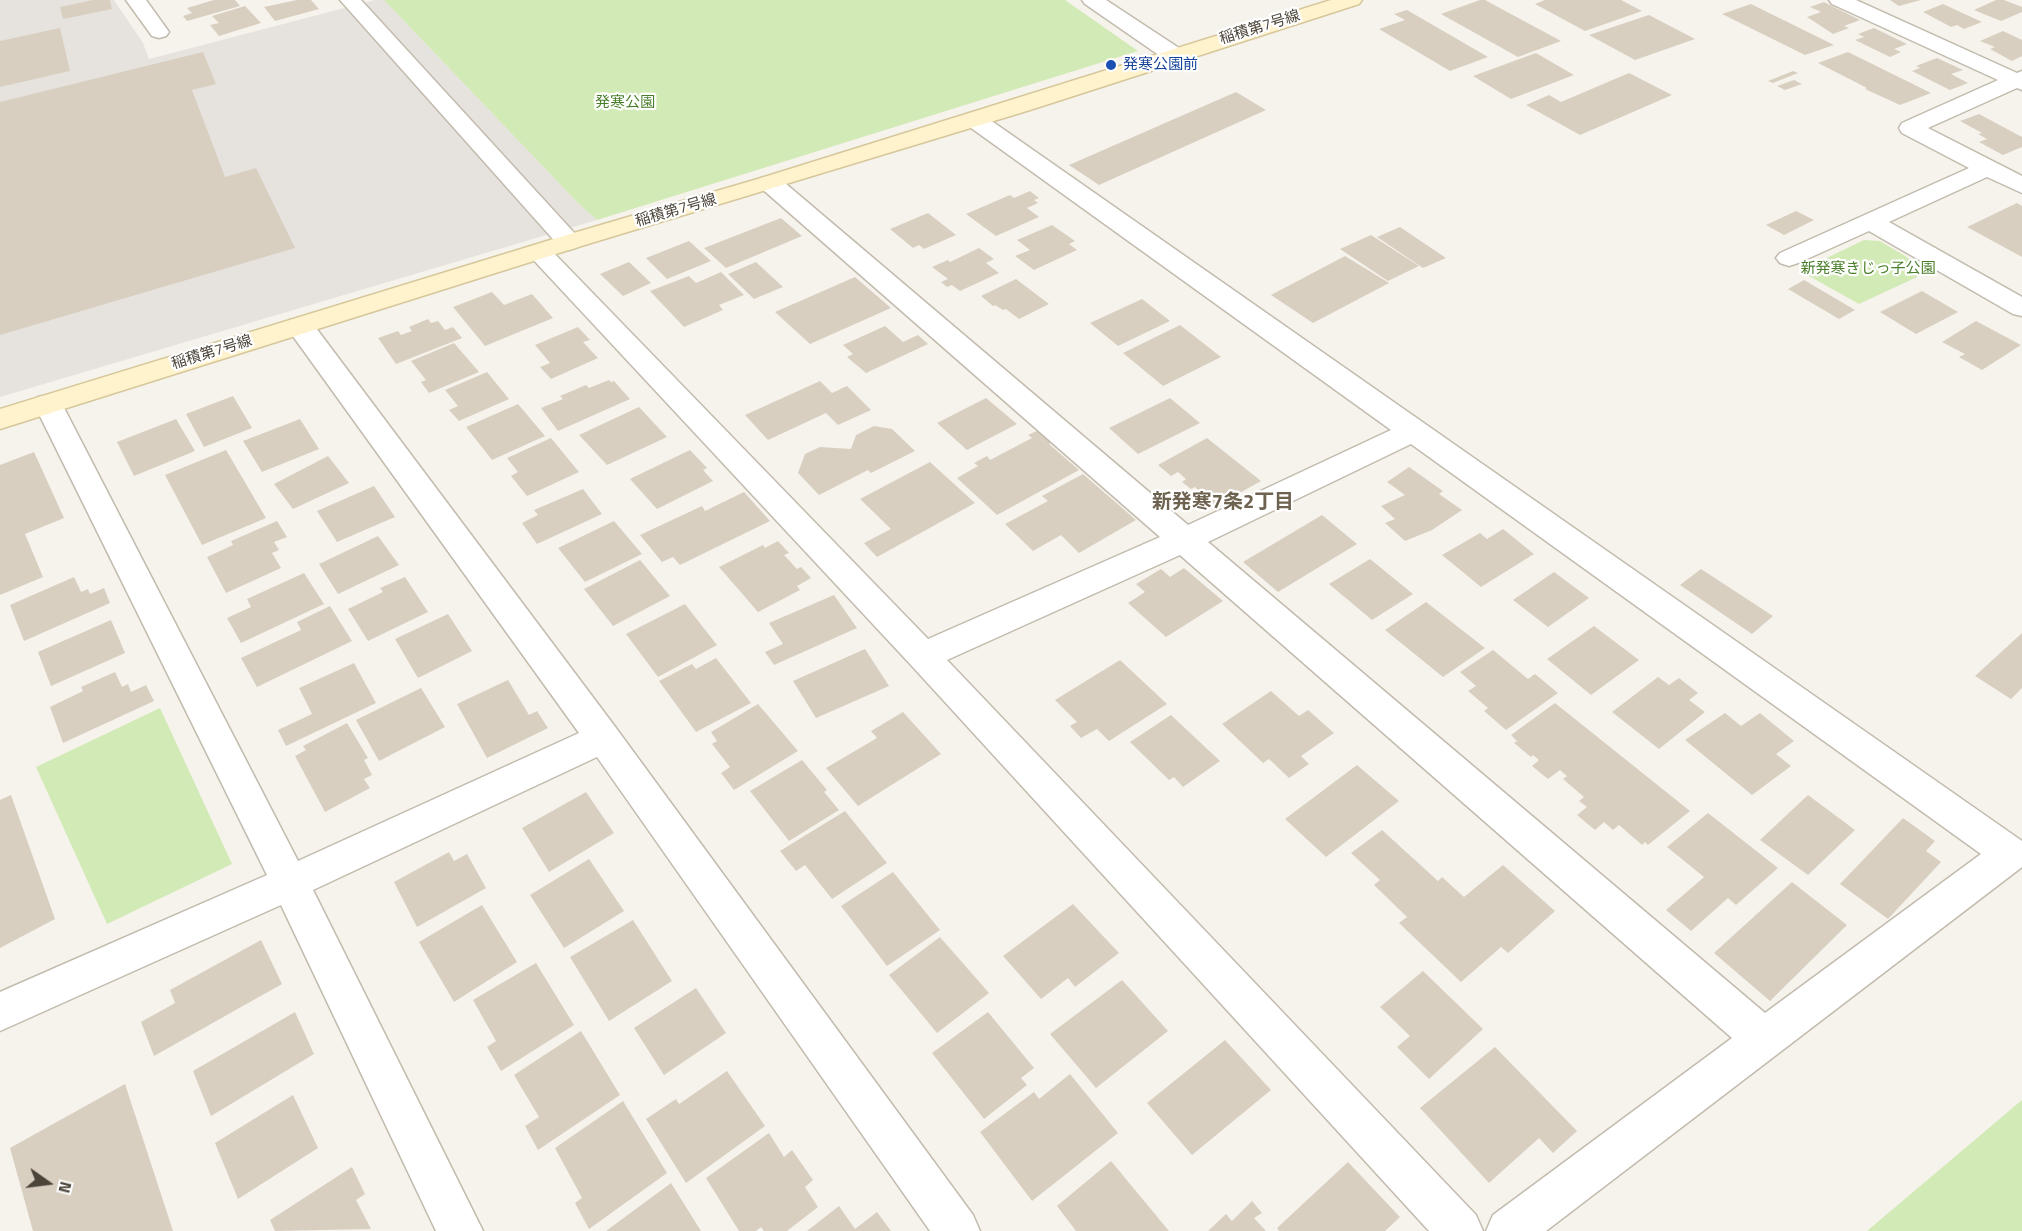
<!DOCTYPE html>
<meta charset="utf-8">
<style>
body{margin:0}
#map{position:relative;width:2022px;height:1231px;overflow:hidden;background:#f6f3ec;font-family:"Titillium Web",sans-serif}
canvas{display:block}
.north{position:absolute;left:18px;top:1153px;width:60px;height:60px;-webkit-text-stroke:4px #fff;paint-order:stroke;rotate:104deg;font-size:16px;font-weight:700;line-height:24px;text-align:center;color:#4b4439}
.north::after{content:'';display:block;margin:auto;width:21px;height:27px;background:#4b4439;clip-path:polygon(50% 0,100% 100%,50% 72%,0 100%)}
</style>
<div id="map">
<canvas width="2022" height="1231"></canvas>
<div class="north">N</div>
</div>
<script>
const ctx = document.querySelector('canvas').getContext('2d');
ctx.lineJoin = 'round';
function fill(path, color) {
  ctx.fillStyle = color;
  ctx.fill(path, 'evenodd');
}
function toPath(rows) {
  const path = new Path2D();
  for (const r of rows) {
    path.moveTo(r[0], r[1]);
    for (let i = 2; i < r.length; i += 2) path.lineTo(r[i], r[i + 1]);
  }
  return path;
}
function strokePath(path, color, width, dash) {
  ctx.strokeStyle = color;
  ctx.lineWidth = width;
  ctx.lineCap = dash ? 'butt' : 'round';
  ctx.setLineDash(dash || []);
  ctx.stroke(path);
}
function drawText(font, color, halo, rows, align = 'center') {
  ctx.font = font + ' "Titillium Web","Noto Sans JP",sans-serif';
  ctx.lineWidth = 4.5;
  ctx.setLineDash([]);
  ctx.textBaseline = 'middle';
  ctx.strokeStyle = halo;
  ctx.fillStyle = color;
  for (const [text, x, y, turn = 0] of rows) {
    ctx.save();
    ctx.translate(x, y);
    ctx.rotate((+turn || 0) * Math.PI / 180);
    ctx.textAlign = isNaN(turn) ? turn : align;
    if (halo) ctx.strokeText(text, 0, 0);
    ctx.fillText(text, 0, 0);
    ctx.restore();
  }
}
fill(toPath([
 [0,0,114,0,143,43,149,59,375,0,384,0,578,203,597,220,0,397]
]), '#e6e2dd');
fill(toPath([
 [384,0,1065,0,1138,51,597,220,578,203],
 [1864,240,1880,241,1930,271,1859,304,1800,271],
 [160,708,232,864,107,924,36,767],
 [2022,1100,2022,1231,1867,1231]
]), '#d2eab5');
fill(toPath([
 [93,0,110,0,112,9,63,19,60,7],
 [214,0,235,0,240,6,187,21,183,16,192,13,187,8],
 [297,0,311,0,319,9,275,21,264,7],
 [1480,0,1485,0,1561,41,1518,57,1441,14],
 [1545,0,1621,0,1642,11,1585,31,1535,4],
 [1890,0,1921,0,1899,6],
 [1996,0,2004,0,2022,7,2022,12,2001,21,1974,10],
 [1824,2,1860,20,1844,26,1849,28,1833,34,1807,17,1821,12,1810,7],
 [1751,4,1834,45,1805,55,1722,14],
 [1943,4,1982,22,1964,29,1957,25,1951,27,1923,12],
 [245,6,261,23,219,36,210,25,219,23,212,16],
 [1407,10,1488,57,1450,71,1379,29,1405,20,1394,14],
 [1649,15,1695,39,1635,60,1589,35],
 [60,28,70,71,0,87,0,41],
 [1874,28,1907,44,1894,49,1901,52,1890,57,1855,40,1864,37,1858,34],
 [2003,31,2022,40,2022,56,2012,61,1990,49,1995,47,1980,41],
 [203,52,216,84,192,90,225,177,256,168,295,248,0,335,0,102],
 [1848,52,1931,93,1900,105,1865,89,1867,88,1818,63],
 [1536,53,1574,75,1511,99,1473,76],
 [1937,58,1963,70,1951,74,1968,83,1950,90,1912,71,1920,68,1916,66],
 [1793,71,1798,73,1773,83,1768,81],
 [1629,73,1672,95,1580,135,1526,105,1549,95,1561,102],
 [1794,80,1802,84,1785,90,1777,86],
 [1236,92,1266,110,1099,185,1069,165],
 [1979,114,2022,137,2022,147,2003,155,1979,142,1987,139,1978,134,1982,133,1960,121],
 [1030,191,1039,198,1034,200,1038,203,1027,208,1039,217,996,236,966,214,1010,195,1014,198],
 [2017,203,2022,206,2022,257,1967,227],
 [1796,211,1814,220,1784,235,1766,225],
 [928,213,956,235,924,249,919,245,913,248,890,229],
 [781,218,802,236,726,268,704,248],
 [1052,225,1075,241,1069,244,1077,250,1034,270,1015,256,1030,250,1017,240],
 [1400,227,1446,258,1423,268,1377,237],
 [1371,235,1419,266,1388,281,1340,249],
 [689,241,711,261,667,279,646,258],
 [979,248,994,259,986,263,999,273,960,291,952,285,947,287,941,282,948,279,932,267,948,260,950,262],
 [1345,256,1389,283,1313,323,1271,295],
 [629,262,651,283,623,296,600,274],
 [756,262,783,287,754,299,728,274],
 [721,272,744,295,719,305,723,310,684,327,650,291,689,276,696,283],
 [855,277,891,308,810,344,775,312],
 [1016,279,1049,304,1019,319,1006,309,1003,310,995,305,993,306,981,296],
 [1804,280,1855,310,1839,319,1788,289],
 [1922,291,1958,312,1916,334,1880,312],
 [492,292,504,305,532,294,553,318,485,346,453,307],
 [1142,299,1170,321,1118,346,1090,323],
 [428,319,431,323,438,321,445,330,453,327,462,338,396,364,378,338,398,331,401,335,412,331,409,327],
 [1976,321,2021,345,1982,370,1959,357,1965,354,1942,342],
 [1180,325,1221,357,1163,386,1123,353],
 [885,326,903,342,918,335,928,344,866,373,847,357,853,354,843,345],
 [578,327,590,340,583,342,598,358,551,379,540,367,550,363,535,345],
 [454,343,479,372,429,393,421,382,426,380,411,361],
 [487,372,509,399,459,421,449,410,458,406,445,390],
 [609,380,611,382,614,381,630,399,558,431,541,408,563,399,560,396,586,385,589,388],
 [820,381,832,393,847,386,871,410,838,425,826,413,768,440,745,415],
 [233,396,252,428,204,447,186,414],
 [986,398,1017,424,967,450,937,423],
 [1170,398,1200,423,1138,454,1109,428],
 [518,404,545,436,492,460,466,427],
 [639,407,667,437,607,465,579,435],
 [176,419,195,451,134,476,117,442],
 [300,419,319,449,262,472,243,441],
 [874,426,892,429,915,451,871,473,868,470,819,495,798,473,805,454,820,447,851,449,856,435],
 [1039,430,1053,442,1049,444,1079,470,997,515,957,478,978,466,974,463,987,456,990,460,1032,438,1028,435],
 [551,438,579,472,527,496,511,476,518,472,507,458],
 [1207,438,1261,481,1211,509,1195,497,1202,493,1195,487,1191,489,1182,482,1186,479,1178,472,1171,476,1158,465],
 [226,450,266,518,202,545,165,475],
 [690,450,707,468,703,470,713,481,657,509,630,479],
 [34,452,64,518,25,534,43,577,0,595,0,465],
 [328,456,349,483,293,509,274,484],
 [930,462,975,503,877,557,864,543,891,529,860,499],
 [1409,467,1443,491,1439,494,1462,510,1432,530,1405,541,1385,523,1395,519,1381,506,1405,495,1387,482],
 [1083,474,1136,520,1079,553,1061,535,1033,551,1005,524,1048,501,1042,496],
 [374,486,395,517,337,542,317,511],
 [583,489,602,514,537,544,522,523,538,515,534,510],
 [744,492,770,521,680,565,673,557,662,562,640,535,702,506,705,511],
 [1322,515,1357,544,1278,592,1243,562],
 [277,521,287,537,274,542,279,550,272,553,281,568,226,593,207,557,233,545,231,541],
 [614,521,642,554,585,582,558,548],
 [1503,529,1534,554,1481,587,1442,555,1480,533,1487,539],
 [378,536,399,565,338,594,319,564],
 [778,541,789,553,784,555,797,569,801,567,811,578,797,586,800,590,758,612,719,567,763,545,765,548],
 [1370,559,1413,594,1372,620,1329,584],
 [640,560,670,596,613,626,584,589],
 [1184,568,1223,601,1166,637,1128,603,1145,592,1136,584,1161,569,1170,577],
 [1701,569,1773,616,1752,634,1680,585],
 [1554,572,1589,598,1548,627,1513,600],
 [304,573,324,604,241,643,227,618,251,607,247,599],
 [74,577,81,592,88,589,90,594,104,588,110,603,24,641,10,605],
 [405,577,428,612,368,641,348,609,383,592,380,588],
 [834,595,857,628,774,665,765,652,783,644,769,623],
 [1426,602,1485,648,1443,677,1385,630],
 [685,604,717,645,658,677,626,634],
 [330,606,352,641,257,687,241,658,301,630,297,622],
 [448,614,472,651,418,678,395,639],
 [111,620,125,653,51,686,38,652],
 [1594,626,1639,660,1591,695,1547,659],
 [2022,633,2022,688,2011,699,1975,676],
 [865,649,889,686,816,718,793,681],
 [1493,650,1528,679,1535,674,1558,693,1506,730,1484,711,1488,708,1468,691,1476,686,1460,672],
 [716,658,751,703,696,732,659,681,692,664,696,669],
 [1120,660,1167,704,1109,741,1097,729,1081,738,1070,726,1077,722,1055,700],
 [354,663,376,703,286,746,278,730,312,714,299,688],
 [115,672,122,687,128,684,131,692,146,685,154,701,63,743,50,707,83,691,81,687],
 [1658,677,1669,685,1679,678,1698,693,1689,700,1705,712,1659,749,1612,712],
 [508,680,529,715,537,711,548,728,487,758,457,704],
 [421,688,445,727,379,761,356,720],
 [1271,691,1299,716,1308,710,1334,733,1301,756,1309,764,1289,778,1269,759,1263,763,1222,724],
 [1555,703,1690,811,1648,845,1645,842,1642,845,1619,825,1613,830,1604,822,1595,830,1577,815,1587,807,1579,801,1584,797,1563,779,1567,776,1560,770,1548,779,1532,766,1539,760,1533,755,1531,757,1514,743,1517,741,1511,735],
 [758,704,798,751,734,790,721,773,730,767,712,744,717,741,711,732],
 [903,712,941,754,858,806,826,768,877,738,871,731],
 [1725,713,1741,726,1760,713,1794,741,1776,754,1791,766,1752,795,1685,740],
 [1171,715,1220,761,1183,787,1174,777,1169,780,1130,742],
 [347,723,368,758,364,760,372,775,364,779,370,788,325,812,295,756,306,750,303,746],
 [802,760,827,790,824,792,839,810,789,841,750,791],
 [1357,765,1399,801,1326,857,1285,819],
 [586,792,614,833,549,872,522,828],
 [11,795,55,919,0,948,0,800],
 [1808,795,1855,830,1808,875,1760,840],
 [845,811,887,863,832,899,805,865,796,871,780,851],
 [1708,813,1778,868,1736,905,1728,898,1691,931,1666,910,1704,877,1667,847],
 [1903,818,1935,841,1926,851,1941,862,1888,919,1840,884],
 [1382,830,1438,881,1442,877,1464,897,1503,865,1555,911,1508,953,1501,947,1461,982,1399,923,1407,917,1374,885,1380,880,1351,853],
 [449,852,454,861,467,854,486,888,417,927,394,882],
 [589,859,624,911,564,948,530,895],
 [893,872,940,930,887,966,841,906],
 [1792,882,1847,925,1770,1001,1714,953],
 [1073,904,1119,953,1075,987,1068,978,1041,999,1003,956],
 [482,905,517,962,454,1002,419,942],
 [633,920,672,981,609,1021,570,957],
 [940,937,989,993,937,1033,889,975],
 [261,940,282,984,154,1056,141,1022,175,1003,170,990],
 [536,963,574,1025,501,1071,487,1047,496,1041,473,1000],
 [1423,971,1483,1029,1429,1079,1397,1047,1410,1036,1380,1007],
 [1122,980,1168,1031,1096,1088,1050,1034],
 [696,988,726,1033,664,1075,634,1028],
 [295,1012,314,1054,211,1116,193,1071],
 [988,1012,1034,1068,1021,1078,1027,1085,984,1119,932,1053],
 [581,1031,620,1095,538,1150,525,1126,539,1117,514,1075],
 [1225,1040,1271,1090,1192,1155,1147,1103],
 [1495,1047,1577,1131,1553,1153,1539,1138,1489,1183,1420,1108],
 [727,1071,765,1126,686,1183,646,1119,676,1099,679,1104],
 [1070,1074,1118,1133,1032,1201,980,1132,1034,1092,1039,1099],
 [125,1084,173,1231,33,1231,10,1148],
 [293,1095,318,1148,238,1199,215,1143],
 [623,1101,667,1173,589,1229,575,1203,582,1198,555,1148],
 [769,1133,784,1157,792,1150,813,1180,805,1187,818,1207,787,1231,764,1231,761,1227,756,1231,739,1231,706,1178],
 [1111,1161,1169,1231,1076,1231,1057,1206],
 [1348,1162,1400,1217,1385,1231,1279,1231,1277,1228],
 [352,1167,365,1194,356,1200,371,1229,275,1231,270,1220],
 [671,1183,701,1231,606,1231],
 [1252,1201,1262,1213,1254,1218,1266,1231,1208,1231,1226,1214,1232,1221],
 [839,1206,855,1229,877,1212,891,1231,807,1231]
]), '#d8cfc1');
const street = toPath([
 [126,0,146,0,169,32,166,36,159,38,152,36,126,0],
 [340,0,361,0,578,237,582,242,578,247,569,250,560,247,340,0],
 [1082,0,1106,0,1182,50,1185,55,1182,60,1174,61,1166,60,1085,4,1082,0],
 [1829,0,1856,0,2017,73,2022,71,2022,90,2017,88,1928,128,2022,176,2022,193,1987,177,1889,222,2022,297,2022,316,2013,314,1869,231,1798,263,1789,266,1780,263,1776,258,1780,253,1969,168,1902,133,1899,128,1902,123,1998,80,1832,4,1829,0],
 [975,113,983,115,2022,841,2022,867,1546,1231,1486,1231,1493,1215,1732,1038,1180,555,947,660,1476,1215,1483,1231,1429,1231,911,665,527,253,531,248,540,245,549,248,928,639,1160,537,761,188,758,183,761,178,770,176,779,178,1188,525,1391,430,967,125,964,120,967,115,975,113],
 [1411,444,1981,854,1765,1013,1208,542,1411,444],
 [300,318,310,320,616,728,973,1215,980,1231,930,1231,597,757,313,890,483,1231,436,1231,281,905,0,1031,0,992,267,875,34,404,38,397,48,395,58,397,62,404,298,861,579,733,290,332,286,326,290,320,300,318]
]);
const secondary = toPath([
 [1331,0,1362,0,1359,4,1030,110,578,247,0,429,0,409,560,237,761,178,1331,0]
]);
strokePath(street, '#c2bbae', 3);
strokePath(secondary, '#d6c79b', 3);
fill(street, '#fff');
fill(secondary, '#fff3cd');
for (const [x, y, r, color] of [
 [1111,65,6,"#1a4fb4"]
]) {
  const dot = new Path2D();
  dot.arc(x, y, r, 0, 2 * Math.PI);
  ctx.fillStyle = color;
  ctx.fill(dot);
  strokePath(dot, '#fff', 2);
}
drawText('15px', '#4b4439', '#fff', [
 ["稲積第7号線",1260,28,-17],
 ["稲積第7号線",676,211,-16],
 ["稲積第7号線",212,353,-17]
]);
drawText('15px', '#164399', '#fff', [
 ["発寒公園前",1123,65]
], 'left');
drawText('15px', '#4a7f2a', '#fff', [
 ["発寒公園",625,103],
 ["新発寒きじっ子公園",1868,269]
]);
drawText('bold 20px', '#6e6250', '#fff', [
 ["新発寒7条2丁目",1223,503]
]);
</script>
